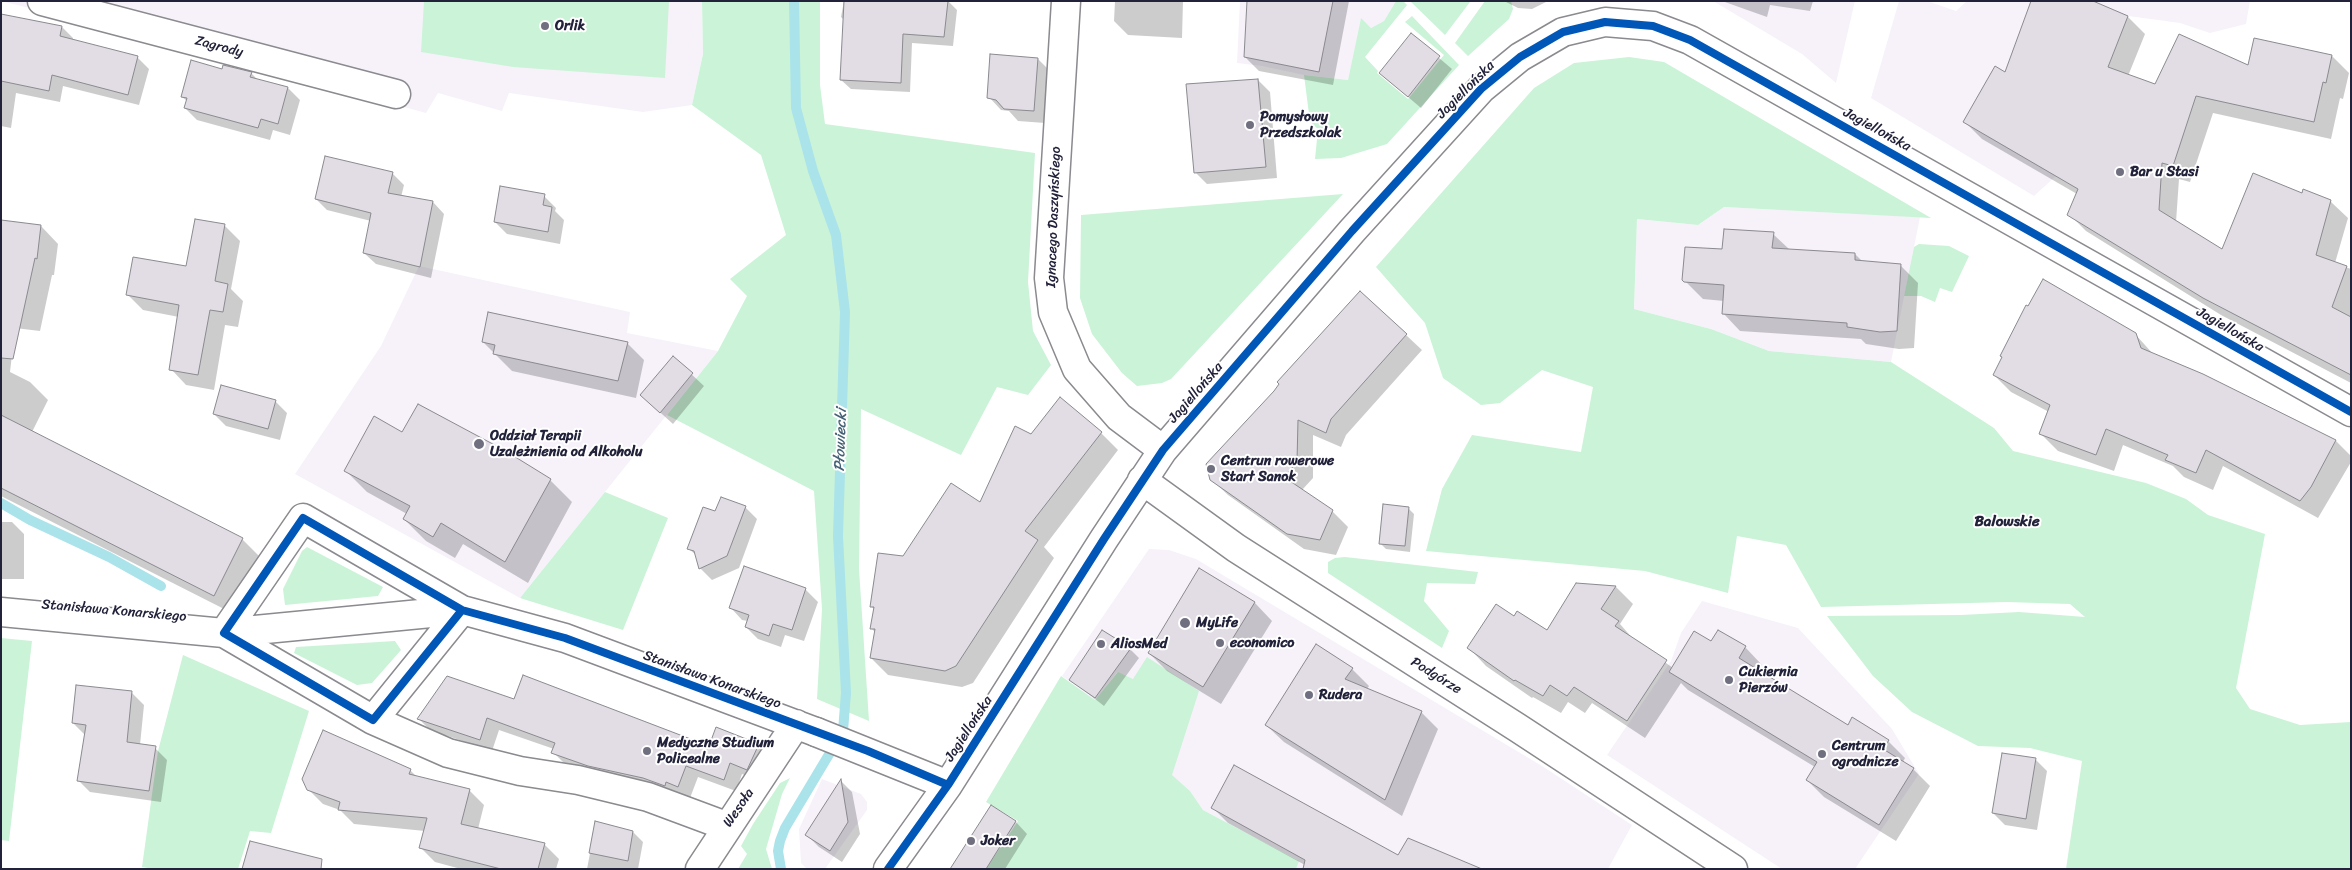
<!DOCTYPE html>
<meta charset="utf-8">
<style>
body{margin:0}
#map{position:relative;width:2352px;height:870px;overflow:hidden;background:#fff;font-family:Sriracha,sans-serif}
canvas{display:block}
.frame{position:absolute;inset:0;border:2px solid #22223b;pointer-events:none}
</style>
<div id="map">
<canvas width="2352" height="870"></canvas>
<div class="frame"></div>
</div>
<script>
const ctx = document.querySelector('canvas').getContext('2d');
ctx.lineJoin = 'round';
function fill(path, color) {
  ctx.fillStyle = color;
  ctx.fill(path, 'evenodd');
}
function toPath(rows) {
  const path = new Path2D();
  for (const r of rows) {
    path.moveTo(r[0], r[1]);
    for (let i = 2; i < r.length; i += 2) path.lineTo(r[i], r[i + 1]);
  }
  return path;
}
function strokePath(path, color, width, dash) {
  ctx.strokeStyle = color;
  ctx.lineWidth = width;
  ctx.lineCap = dash ? 'butt' : 'round';
  ctx.setLineDash(dash || []);
  ctx.stroke(path);
}
function drawText(font, color, halo, rows, align = 'center') {
  ctx.font = font + ' Sriracha,sans-serif';
  ctx.lineWidth = 4;
  ctx.setLineDash([]);
  ctx.textBaseline = 'middle';
  ctx.strokeStyle = halo;
  ctx.fillStyle = color;
  for (const [text, x, y, turn = 0] of rows) {
    ctx.save();
    ctx.translate(x, y);
    ctx.rotate((+turn || 0) * Math.PI / 180);
    ctx.textAlign = isNaN(turn) ? turn : align;
    if (halo) ctx.strokeText(text, 0, 0);
    ctx.fillText(text, 0, 0);
    ctx.restore();
  }
}
fill(toPath([
 [1,1,702,1,703,54,692,105,643,112,509,93,502,111,438,93,426,113,170,43],
 [1240,1,1396,1,1384,21,1371,28,1361,19,1348,80,1304,75,1262,66,1237,63],
 [1713,1,1855,1,1836,83,1802,54],
 [1899,1,1927,1,1956,11,1967,1,2250,1,2246,24,2210,33,2180,23,2128,16,2104,76,2056,176,2034,196,1871,98],
 [1724,207,1920,217,1891,362,1769,351,1711,329,1634,309,1637,219,1698,225],
 [419,266,630,312,627,333,718,351,520,598,295,474,381,346],
 [1149,549,1169,550,1196,559,1542,766,1632,825,1608,869,1296,869,1298,860,1203,810,1190,791,1171,775,1133,679,1117,672,1095,700,1062,676],
 [1702,601,1798,628,1892,729,1919,774,1855,869,1782,869,1607,755,1671,661,1681,633],
 [822,779,861,794,867,802,867,810,825,869,807,869,801,863,799,829]
]), '#f7f2fa');
fill(toPath([
 [424,1,669,1,665,78,513,67,421,52],
 [702,1,820,1,820,85,825,124,1035,153,1028,282,1033,331,1051,365,1028,395,997,387,961,455,861,409,859,569,869,721,817,699,822,609,814,491,667,415,718,351,747,296,730,279,786,235,761,155,692,105,703,54],
 [1396,1,1403,1,1407,5,1365,57,1378,71,1377,73,1408,99,1444,55,1405,22,1412,16,1459,65,1387,144,1341,158,1315,159,1318,129,1310,122,1304,75,1348,80,1361,18,1371,28,1384,21],
 [1410,1,1470,1,1470,2,1445,35],
 [1485,1,1511,1,1513,9,1509,19,1468,56,1455,43],
 [1629,57,1664,62,1931,218,1724,207,1698,225,1637,219,1634,309,1711,329,1769,351,1891,362,1994,428,2013,451,2146,483,2186,499,2208,515,2265,534,2236,688,2250,709,2300,725,2351,722,2351,869,2066,869,2082,761,2030,748,1978,746,1912,712,1873,676,1827,616,1961,615,2019,612,2085,617,2070,604,2007,602,1821,607,1786,545,1737,536,1728,593,1645,571,1426,551,1442,489,1472,435,1581,452,1593,387,1542,370,1500,403,1481,405,1443,378,1425,323,1376,267,1534,88,1574,63],
 [1343,194,1171,379,1162,383,1137,386,1122,373,1092,334,1080,298,1081,215],
 [1919,244,1949,246,1969,256,1952,292,1940,288,1935,302,1921,296,1904,296,1914,247],
 [605,492,668,518,623,630,520,598],
 [307,547,383,587,378,596,285,605,283,589,302,551],
 [1345,557,1478,572,1475,584,1427,583,1424,601,1449,631,1442,648,1328,573,1328,562,1335,558],
 [1,638,32,641,9,841,1,840],
 [395,641,401,650,372,683,357,685,294,653,296,647],
 [183,655,309,711,271,833,250,831,238,869,154,869,142,867,158,751],
 [1147,657,1199,691,1172,775,1190,791,1203,810,1299,861,1296,869,986,869,1018,821,986,802,1061,676,1095,700,1118,672,1133,679],
 [790,778,782,794,766,849,772,869,738,869,747,854,741,846,753,824,780,783]
]), '#cbf3d8');
fill(toPath([
 [844,1,948,1,957,10,953,46,912,43,910,92,851,89,841,80,844,20,841,17],
 [1115,1,1183,1,1182,38,1128,35,1114,21],
 [1248,1,1349,1,1333,85,1259,71,1245,57],
 [1504,1,1548,1,1532,9,1518,8],
 [1722,1,1813,1,1810,11,1770,5,1767,17],
 [1,15,62,27,73,38,73,41,137,57,149,69,139,105,63,86,60,102,16,93,11,128,1,126],
 [2128,17,2145,34,2128,76,2156,86,2249,67,2255,39,2332,56,2349,73,2343,99,2340,98,2331,139,2213,113,2190,182,2179,179,2176,222,2223,251,2303,194,2330,201,2348,218,2335,263,2351,269,2351,383,2221,315,2086,231,2069,214,2077,194,1982,139,1965,122,2005,74],
 [1411,34,1452,69,1421,108,1380,73],
 [1038,59,1050,71,1045,123,1018,121,1009,111,1001,110,989,97],
 [222,71,251,73,258,80,288,88,300,100,290,135,273,130,270,140,197,120,185,108,187,101,182,97],
 [1258,80,1270,92,1277,178,1207,184,1195,172],
 [392,173,404,185,401,197,433,202,444,214,431,278,376,264,364,253,371,221,327,210,316,199],
 [544,196,556,208,555,211,564,220,560,244,507,234,495,222],
 [1,221,41,226,58,244,54,275,52,275,40,331,15,328,10,372,30,382,48,400,32,432,242,539,260,557,232,613,1,496],
 [224,225,240,241,231,289,243,301,238,327,225,325,214,390,186,385,171,369,179,317,143,310,127,294,187,268],
 [1773,234,1790,250,1855,254,1863,262,1900,265,1918,283,1914,348,1899,349,1866,344,1861,339,1740,331,1723,313,1724,301,1703,299,1684,280,1723,250],
 [2135,334,2154,355,2203,375,2336,441,2351,456,2351,462,2318,518,2223,466,2213,490,2184,477,2173,466,2123,445,2114,471,2058,451,2041,434,2049,412,2011,392,1994,375],
 [1406,335,1422,350,1346,435,1341,447,1313,435,1313,478,1302,490,1332,511,1348,527,1336,555,1304,549,1228,495,1211,479],
 [483,342,627,343,644,360,636,398,512,371],
 [673,357,704,386,673,424,641,395],
 [275,401,287,413,280,440,226,426,214,414],
 [1101,433,1118,450,1044,547,1054,558,973,683,962,687,888,675,871,658,876,633,871,628,874,609,871,606,904,557,981,504,1031,435],
 [345,470,550,480,572,502,528,583,463,544,455,558,426,541,404,519,407,514,367,492],
 [745,507,757,519,739,568,712,580,700,568,697,556,689,549,716,513],
 [1408,508,1414,514,1410,552,1386,549,1381,544],
 [1,522,12,522,24,534,24,579,1,579],
 [745,568,806,590,818,602,804,641,785,635,781,647,758,639,746,627,748,621,742,620,731,608],
 [1200,570,1255,603,1272,621,1221,704,1167,671,1149,653],
 [1577,584,1616,587,1633,604,1620,624,1634,640,1673,668,1711,643,1745,647,1762,665,1758,672,1848,726,1888,741,1905,758,1903,762,1913,769,1930,786,1896,841,1824,797,1807,780,1815,767,1688,690,1681,683,1645,738,1592,703,1585,713,1568,702,1561,713,1533,697,1532,698,1486,666,1469,648,1514,617,1547,632],
 [1130,649,1139,658,1104,706,1071,680],
 [1352,669,1369,686,1367,689,1421,712,1438,729,1402,816,1284,742,1266,725],
 [77,687,132,693,144,705,140,745,155,748,167,760,161,802,90,792,78,780,85,735,73,723],
 [515,700,710,748,758,745,770,757,759,781,742,774,736,791,698,777,690,798,678,794,677,798,565,764,553,752,554,749,499,730,492,751,430,730,419,719],
 [2035,759,2047,771,2037,830,2005,825,1993,813],
 [410,770,417,777,469,790,484,805,478,829,544,844,559,859,556,869,461,869,435,862,421,848,425,831,354,824,340,810,323,804,308,789],
 [841,781,852,792,860,834,842,862,819,847,807,835],
 [991,807,1016,822,1027,834,1005,869,952,869],
 [1212,807,1399,857,1480,869,1305,865,1228,823],
 [596,822,633,832,643,842,638,869,587,869]
]), '#0003');
strokePath(toPath([
 [1,503,30,520,109,557,161,586],
 [781,869,778,851,780,841,785,828,843,731,846,693,838,536,845,312,836,235,813,171,796,108,794,1]
]), '#abe3ea', 10);
const building = toPath([
 [844,1,948,1,944,37,903,34,901,83,840,80,844,1],
 [1247,1,1333,1,1319,72,1244,57,1247,1],
 [2031,1,2093,1,2128,16,2108,67,2155,84,2179,34,2248,65,2254,38,2332,55,2326,83,2323,82,2314,122,2196,96,2173,166,2162,163,2159,210,2222,249,2253,173,2302,193,2303,189,2331,200,2316,255,2347,266,2332,307,2351,317,2351,375,2203,298,2067,215,2078,189,1963,122,1995,66,2005,72,2031,1],
 [1,14,62,26,60,36,138,56,128,95,52,75,49,91,1,81,1,14],
 [1411,33,1440,56,1408,97,1379,73,1411,33],
 [990,54,1038,58,1034,111,1004,109,996,100,987,98,990,54],
 [191,60,222,69,223,65,252,72,250,77,288,87,278,124,261,119,258,128,184,108,187,98,181,97,191,60],
 [1258,79,1266,167,1194,173,1186,84,1258,79],
 [325,156,393,172,388,193,433,201,420,267,363,253,371,213,315,199,325,156],
 [500,186,545,194,543,205,552,207,548,232,494,222,500,186],
 [195,219,225,224,215,281,228,284,223,312,210,310,198,375,169,370,179,305,126,295,133,257,186,266,195,219],
 [1,220,41,225,37,259,35,258,13,359,1,358,1,220],
 [1724,229,1774,232,1772,248,1855,253,1855,260,1901,264,1897,331,1880,332,1847,327,1847,323,1722,314,1724,285,1684,282,1682,280,1685,247,1722,249,1724,229],
 [2043,279,2136,333,2141,348,2203,374,2336,440,2311,487,2300,501,2206,450,2196,473,2165,460,2168,455,2106,429,2096,455,2039,434,2050,405,1993,375,2002,357,2000,356,2026,305,2028,306,2043,279],
 [1360,291,1407,334,1331,419,1326,433,1298,420,1297,462,1284,477,1333,510,1320,540,1287,534,1210,480,1206,464,1274,391,1279,384,1277,382,1360,291],
 [488,312,628,342,618,381,493,354,495,345,482,342,488,312],
 [673,356,693,373,660,413,640,395,673,356],
 [221,385,276,400,268,429,213,414,221,385],
 [1060,397,1102,432,1025,531,1038,540,956,666,945,671,870,658,875,629,870,629,874,607,870,607,878,553,903,556,951,483,980,502,1015,426,1031,434,1060,397],
 [418,404,504,450,551,479,505,562,441,523,433,537,403,519,410,506,344,471,374,416,402,432,418,404],
 [1,415,243,538,214,596,1,488,1,415],
 [721,497,746,506,727,556,699,569,694,551,687,549,703,507,715,511,721,497],
 [1383,504,1409,507,1405,546,1379,544,1383,504],
 [744,566,806,588,792,630,773,624,769,636,745,627,749,615,729,608,744,566],
 [1199,568,1255,602,1203,687,1148,653,1199,568],
 [1576,583,1616,586,1601,609,1619,621,1615,626,1667,660,1627,721,1574,687,1567,696,1550,685,1543,696,1515,680,1514,681,1467,648,1496,604,1514,616,1517,611,1547,630,1576,583],
 [1102,630,1131,648,1095,698,1069,680,1102,630],
 [1718,630,1746,646,1739,658,1848,725,1852,717,1889,740,1883,749,1914,768,1879,825,1806,780,1817,762,1669,672,1694,631,1711,641,1718,630],
 [1316,644,1353,668,1345,679,1422,711,1385,800,1265,725,1316,644],
 [523,675,709,746,716,727,759,744,747,770,730,763,724,780,686,766,678,787,666,782,665,786,643,778,588,766,551,753,555,743,487,718,480,740,417,719,447,676,514,699,523,675],
 [76,685,132,691,127,742,156,746,149,791,77,781,86,725,72,723,76,685],
 [323,730,411,769,409,774,470,789,461,824,545,843,538,869,501,869,419,848,427,818,338,810,340,802,307,790,302,779,323,730],
 [2002,753,2036,758,2026,819,1992,813,2002,753],
 [1234,765,1398,855,1408,838,1482,869,1303,869,1305,860,1211,808,1234,765],
 [841,779,848,822,830,851,805,835,841,779],
 [991,805,1016,821,986,869,950,869,991,805],
 [595,821,633,831,628,861,589,853,595,821],
 [250,841,322,859,321,869,242,869,250,841]
]);
fill(building, '#e2dce5');
strokePath(building, '#8a8a8f', 1);
const street = toPath([
 [42,1,396,94],
 [462,610,373,720,224,633,303,518,462,610,565,638,816,732],
 [1,612,224,633,462,610],
 [373,720,448,753,520,771,578,780,648,797,726,826],
 [700,869,796,724]
]);
const secondary = toPath([
 [1066,1,1049,278,1053,312,1077,369,1119,417,1163,450],
 [1142,480,1236,548,1518,728,1733,869],
 [816,732,948,785],
 [888,869,948,785,1104,539,1163,450,1352,231,1481,89,1520,57,1563,32,1605,22,1653,26,1690,40,2351,412]
]);
strokePath(street, '#8a8a8f', 31);
strokePath(secondary, '#8a8a8f', 31);
strokePath(street, '#fff', 28);
strokePath(secondary, '#fff', 28);
strokePath(toPath([
 [462,610,373,720,224,633,303,518,462,610,565,638,868,751,948,785],
 [888,869,948,785,1104,539,1163,450,1352,231,1481,89,1520,57,1563,32,1605,22,1653,26,1690,40,2351,412]
]), '#0057b8', 8);
for (const [x, y, r, color] of [
 [545,26,5,"#6f6f80"],
 [1250,125,5,"#6f6f80"],
 [2120,172,5,"#6f6f80"],
 [479,444,6,"#6f6f80"],
 [1211,469,5,"#6f6f80"],
 [1185,623,6,"#6f6f80"],
 [1220,643,5,"#6f6f80"],
 [1101,644,5,"#6f6f80"],
 [1729,680,5,"#6f6f80"],
 [1309,695,5,"#6f6f80"],
 [647,751,5,"#6f6f80"],
 [1822,754,5,"#6f6f80"],
 [971,841,5,"#6f6f80"]
]) {
  const dot = new Path2D();
  dot.arc(x, y, r, 0, 2 * Math.PI);
  ctx.fillStyle = color;
  ctx.fill(dot);
  strokePath(dot, '#fff', 2);
}
drawText('bold 14px', '#22223b', '#fff', [
 ["Orlik",555,26],
 ["Pomysłowy",1260,117],
 ["Przedszkolak",1260,133],
 ["Bar u Stasi",2130,172],
 ["Oddział Terapii",490,436],
 ["Uzależnienia od Alkoholu",490,452],
 ["Centrun rowerowe",1221,461],
 ["Start Sanok",1221,477],
 ["MyLife",1196,623],
 ["economico",1230,643],
 ["AliosMed",1111,644],
 ["Cukiernia",1739,672],
 ["Pierzów",1739,688],
 ["Rudera",1319,695],
 ["Medyczne Studium",657,743],
 ["Policealne",657,759],
 ["Centrum",1832,746],
 ["ogrodnicze",1832,762],
 ["Joker",981,841]
], 'left');
drawText('14px', '#22223b', '#fff', [
 ["Zagrody",219,47,15],
 ["Jagiellońska",1466,90,-45],
 ["Jagiellońska",1877,130,29],
 ["Ignacego Daszyńskiego",1054,217,-88],
 ["Jagiellońska",2230,330,30],
 ["Jagiellońska",1196,393,-49],
 ["Stanisława Konarskiego",114,611,5],
 ["Podgórze",1436,676,32],
 ["Stanisława Konarskiego",712,680,20],
 ["Jagiellońska",969,729,-57],
 ["Wesoła",739,808,-56]
]);
drawText('italic 15px', '#456175', '#fff', [
 ["Płowiecki",841,440,-88]
]);
drawText('bold 15px', '#22223b', '#fff', [
 ["Balowskie",2007,522]
]);
</script>
